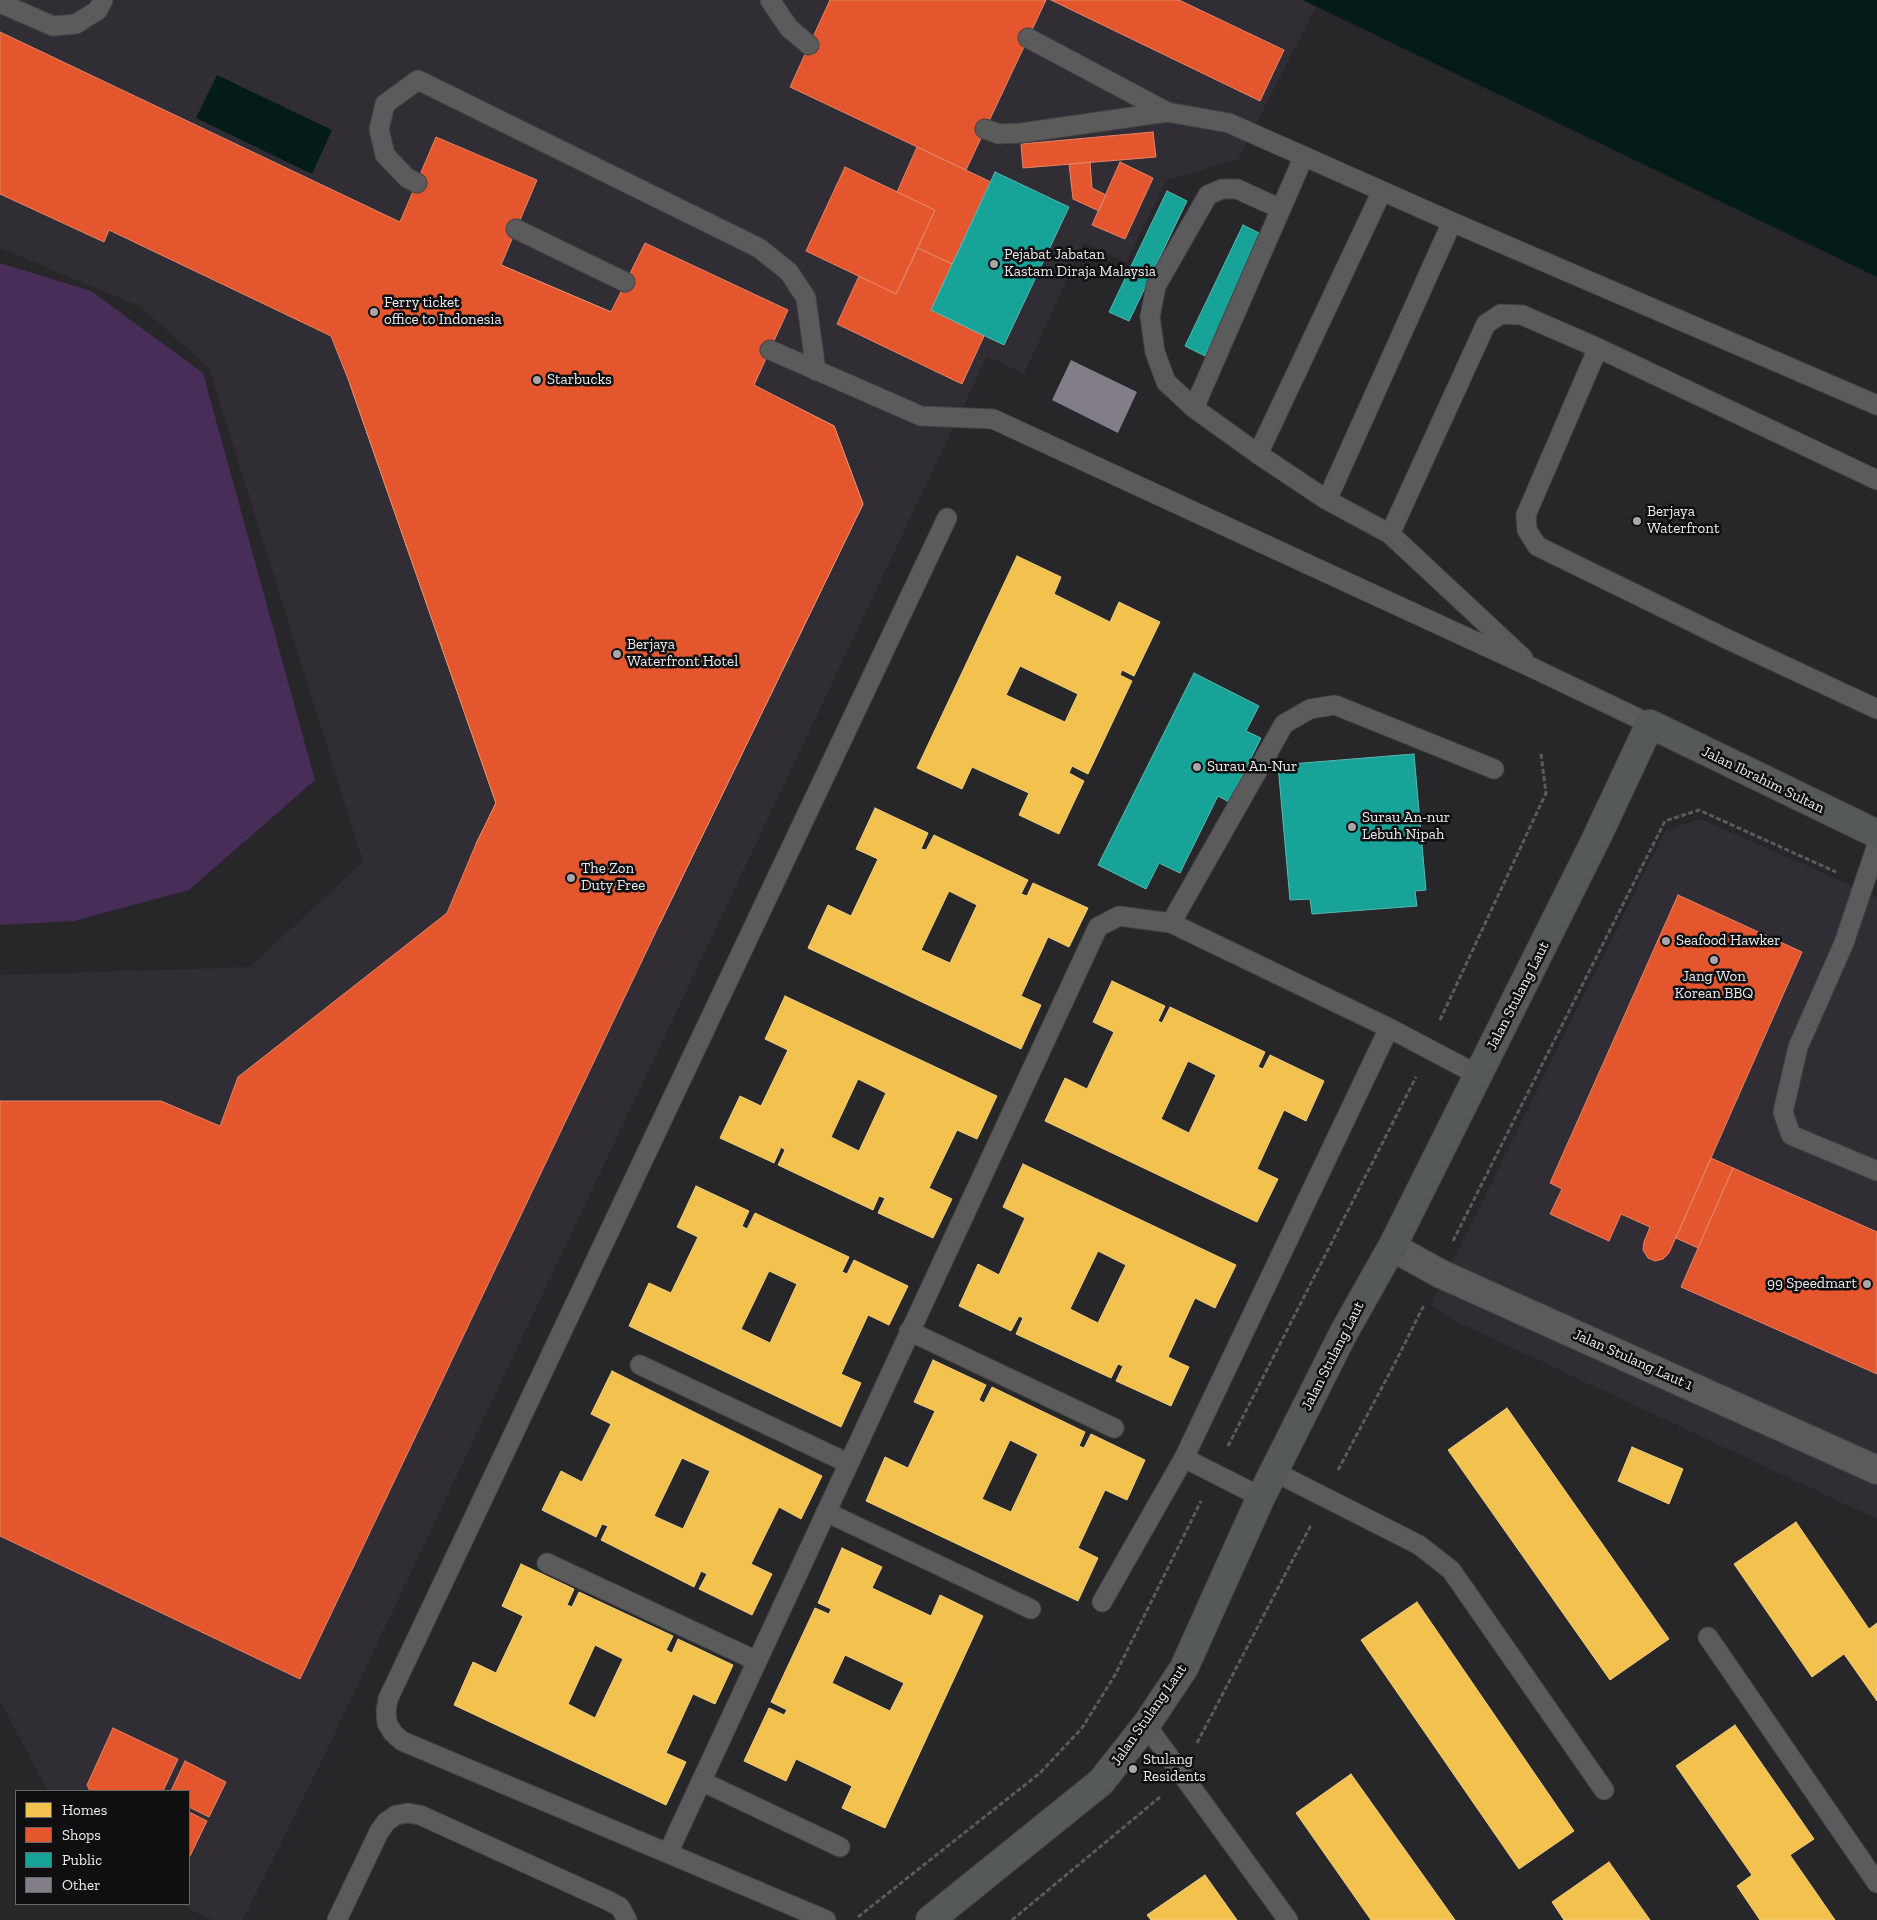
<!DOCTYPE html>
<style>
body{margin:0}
#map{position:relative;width:1877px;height:1920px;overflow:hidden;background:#272628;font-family:"Zilla Slab",serif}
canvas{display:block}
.legend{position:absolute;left:15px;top:1790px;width:175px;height:115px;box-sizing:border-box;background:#0f0e10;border:1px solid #676669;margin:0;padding:6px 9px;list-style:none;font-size:15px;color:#ecebee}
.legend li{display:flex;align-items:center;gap:10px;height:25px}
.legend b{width:25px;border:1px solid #676669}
</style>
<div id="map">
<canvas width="1877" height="1920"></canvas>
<ul class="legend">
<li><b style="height:14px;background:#f2c14e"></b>Homes</li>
<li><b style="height:14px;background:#e4572e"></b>Shops</li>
<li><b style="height:14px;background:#17a398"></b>Public</li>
<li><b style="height:14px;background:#837c89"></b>Other</li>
</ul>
</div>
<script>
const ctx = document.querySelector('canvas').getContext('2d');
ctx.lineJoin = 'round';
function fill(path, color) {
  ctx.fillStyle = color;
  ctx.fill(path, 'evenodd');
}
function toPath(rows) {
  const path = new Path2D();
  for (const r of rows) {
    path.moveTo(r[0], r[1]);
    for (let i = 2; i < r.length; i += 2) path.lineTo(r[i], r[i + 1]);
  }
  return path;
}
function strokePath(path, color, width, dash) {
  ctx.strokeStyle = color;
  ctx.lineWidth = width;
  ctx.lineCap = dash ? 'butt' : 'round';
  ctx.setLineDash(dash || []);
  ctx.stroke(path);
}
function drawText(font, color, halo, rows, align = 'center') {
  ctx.font = font + ' "Zilla Slab",serif';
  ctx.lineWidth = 5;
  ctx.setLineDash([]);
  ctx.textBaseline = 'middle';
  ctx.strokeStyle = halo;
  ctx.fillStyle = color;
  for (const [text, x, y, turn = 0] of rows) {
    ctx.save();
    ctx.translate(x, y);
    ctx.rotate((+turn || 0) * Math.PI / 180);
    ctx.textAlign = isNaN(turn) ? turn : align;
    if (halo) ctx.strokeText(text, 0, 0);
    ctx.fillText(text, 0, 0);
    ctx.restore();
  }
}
fill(toPath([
 [0,0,1302,0,1316,7,1238,159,1166,181,1126,263,1084,242,1024,374,987,356,327,1750,243,1920,213,1920,180,1904,189,1904,189,1791,48,1791,0,1701,0,975,250,967,363,862,209,368,141,307,0,248],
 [1701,819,1877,897,1877,1519,1455,1321,1431,1305,1665,831]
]), '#312d35');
fill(toPath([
 [0,263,91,291,203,373,315,780,189,890,74,921,0,925]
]), '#472d58');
fill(toPath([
 [1303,0,1877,0,1877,277],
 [217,75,332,130,312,174,196,118]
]), '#041c18');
const homes = toPath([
 [435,237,611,312,738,369,742,380,834,426,863,504,659,925,476,844,496,803,350,384,393,302,404,307,435,237],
 [1017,556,1061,577,1054,594,1110,622,1119,602,1160,622,1134,676,1122,670,1120,675,1132,681,1088,774,1072,766,1069,773,1084,781,1059,834,1019,815,1029,793,972,767,962,789,917,768,1017,556],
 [1020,666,1078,694,1065,722,1006,695,1020,666],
 [875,808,928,833,921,849,926,850,934,835,1028,880,1021,894,1027,896,1033,883,1088,908,1069,947,1048,937,1021,996,1041,1005,1021,1049,808,948,828,905,851,916,878,859,856,849,875,808],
 [949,891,977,905,950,963,921,950,949,891],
 [1112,981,1165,1006,1158,1021,1162,1023,1170,1007,1265,1052,1258,1067,1263,1069,1270,1055,1324,1081,1306,1121,1284,1110,1257,1169,1278,1179,1257,1222,1045,1121,1065,1078,1087,1089,1114,1032,1093,1022,1112,981],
 [1188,1061,1216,1075,1189,1133,1161,1119,1188,1061],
 [785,996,997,1096,977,1139,957,1130,929,1188,952,1199,933,1238,878,1213,885,1198,879,1196,873,1210,778,1165,785,1150,781,1147,774,1163,720,1138,740,1096,761,1106,788,1050,765,1039,785,996],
 [858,1079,886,1093,859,1151,831,1137,858,1079],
 [1023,1164,1236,1265,1215,1308,1195,1298,1168,1357,1189,1367,1171,1406,1116,1381,1123,1366,1118,1364,1111,1378,1016,1334,1023,1318,1019,1316,1011,1331,959,1306,978,1264,999,1275,1025,1218,1003,1207,1023,1164],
 [1098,1251,1126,1265,1098,1323,1070,1309,1098,1251],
 [696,1186,749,1211,742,1226,747,1229,755,1213,849,1257,842,1272,847,1274,854,1260,908,1286,889,1325,868,1315,841,1374,861,1383,841,1427,629,1326,649,1283,671,1293,698,1237,677,1227,696,1186],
 [769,1271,797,1284,770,1343,741,1329,769,1271],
 [933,1360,986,1385,979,1400,984,1403,992,1387,1085,1432,1079,1446,1084,1448,1091,1434,1145,1460,1127,1500,1105,1490,1078,1548,1098,1558,1078,1601,866,1501,885,1457,908,1468,935,1411,914,1402,933,1360],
 [1010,1440,1038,1454,1011,1512,982,1499,1010,1440],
 [612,1371,822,1476,801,1519,779,1507,751,1564,772,1574,752,1615,699,1589,707,1574,701,1571,694,1587,601,1540,608,1526,602,1524,596,1537,542,1510,561,1471,582,1482,611,1424,591,1414,612,1371],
 [682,1458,710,1471,683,1529,654,1516,682,1458],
 [1507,1408,1669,1639,1610,1680,1448,1450,1507,1408],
 [1632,1447,1683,1469,1669,1504,1618,1481,1632,1447],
 [1796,1522,1869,1629,1877,1623,1877,1701,1844,1654,1812,1677,1734,1564,1796,1522],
 [842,1548,882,1567,872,1588,931,1616,940,1595,983,1616,885,1828,842,1808,852,1786,796,1759,786,1781,744,1761,769,1708,784,1715,787,1710,771,1702,815,1608,829,1614,831,1609,818,1603,842,1548],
 [845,1655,904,1683,890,1711,832,1683,845,1655],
 [521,1564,574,1589,567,1605,572,1607,579,1592,673,1636,666,1650,672,1653,678,1639,733,1665,715,1704,693,1694,666,1753,686,1762,666,1805,454,1705,473,1662,496,1673,523,1616,502,1606,521,1564],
 [595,1645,623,1659,595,1718,568,1704,595,1645],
 [1417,1602,1574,1831,1519,1869,1361,1640,1417,1602],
 [1735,1725,1814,1839,1790,1855,1835,1920,1760,1920,1737,1886,1752,1875,1676,1766,1735,1725],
 [1351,1774,1455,1920,1371,1920,1296,1813,1351,1774],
 [1609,1862,1650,1920,1564,1920,1552,1902,1609,1862],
 [1205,1875,1237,1920,1151,1920,1147,1915,1205,1875]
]);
fill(homes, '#f2c14e');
strokePath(homes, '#f0ce7e', 1);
const shops = toPath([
 [830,0,1046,0,966,170,790,87,830,0],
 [1051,0,1179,0,1284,50,1260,101,1051,0],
 [0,32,400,222,436,137,537,180,501,265,611,312,645,243,788,310,754,385,834,426,863,504,659,925,300,1679,0,1536,0,1101,161,1101,220,1126,238,1077,447,913,476,844,496,803,350,384,331,336,109,230,104,242,0,194,0,32],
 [1153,132,1156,157,1023,168,1021,144,1153,132],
 [917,147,991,182,952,264,918,248,935,210,897,192,917,147],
 [1090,162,1092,188,1106,195,1099,211,1073,199,1069,164,1090,162],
 [1120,162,1153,178,1125,239,1092,225,1120,162],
 [845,167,935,210,896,294,806,251,845,167],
 [918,248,952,264,931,310,984,336,962,384,837,324,859,276,896,294,918,248],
 [1678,895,1802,952,1669,1253,1663,1259,1655,1261,1648,1258,1643,1250,1644,1242,1650,1227,1621,1214,1609,1241,1550,1214,1562,1189,1550,1183,1678,895],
 [1711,1158,1733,1168,1698,1248,1676,1238,1711,1158],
 [1733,1168,1877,1232,1877,1374,1681,1287,1733,1168],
 [113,1728,178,1759,163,1791,90,1791,87,1785,113,1728],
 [185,1761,226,1782,209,1817,189,1807,189,1791,171,1791,185,1761],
 [189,1812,207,1821,190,1856,189,1855,189,1812]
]);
fill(shops, '#e4572e');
strokePath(shops, '#e68368', 1);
const public = toPath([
 [995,172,1069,207,1004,345,931,310,995,172],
 [1167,191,1187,201,1129,321,1109,312,1167,191],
 [1243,225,1263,235,1205,356,1185,346,1243,225],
 [1194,673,1259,706,1246,731,1261,738,1229,802,1218,796,1180,873,1159,863,1146,889,1098,865,1194,673],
 [1414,754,1426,890,1415,891,1417,906,1312,914,1310,899,1290,900,1278,765,1414,754]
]);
fill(public, '#17a398');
strokePath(public, '#57b9b2', 1);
fill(toPath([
 [1071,360,1137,392,1118,433,1052,400]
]), '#837c89');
const lane = toPath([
 [770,0,789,28,809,45],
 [0,3,53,26,76,24,98,10,103,0],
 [1028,38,1167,112,1229,123,1452,222,1877,405],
 [985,129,999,134,1021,133,1167,112],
 [417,183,407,178,385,155,379,129,385,104,418,80,759,248,789,272,806,298,816,371],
 [1281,209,1237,189,1222,189,1208,195,1156,286,1150,317,1155,352,1166,382,1194,408,1258,454,1327,500,1390,534,1523,658],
 [516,229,625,282],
 [1598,348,1526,515,1527,530,1537,546,1729,640,1877,709],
 [770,350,921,416,993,419,1535,669,1650,724],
 [1194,408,1304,156],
 [1258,454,1382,191],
 [1327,500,1452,222],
 [1390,534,1486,324,1501,314,1522,315,1598,348,1877,480],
 [1877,845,1844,943,1798,1047,1783,1112,1791,1135,1877,1171],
 [1171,923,1284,724,1310,709,1335,705,1494,769],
 [909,1331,1114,1428],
 [640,1365,848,1463],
 [1184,1458,1261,1497],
 [1275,1472,1419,1545,1451,1570,1604,1790],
 [826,1512,1031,1609],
 [547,1563,757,1661],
 [1102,1602,1184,1458,1389,1028],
 [1708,1637,1877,1883],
 [1146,1725,1288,1920],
 [701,1781,840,1847],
 [668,1853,1098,927,1119,916,1171,923,1389,1028,1478,1075],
 [337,1920,379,1832,386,1822,396,1815,408,1813,420,1815,609,1901,620,1907,627,1920],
 [826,1920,402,1741,393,1733,387,1723,386,1711,388,1699,947,518]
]);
const street = toPath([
 [1392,1247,1441,1274,1877,1470]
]);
const secondary = toPath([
 [930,1920,1101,1782,1146,1725,1184,1668,1261,1497,1344,1332,1392,1247,1596,839,1650,724,1877,834]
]);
strokePath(lane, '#444345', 21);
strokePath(street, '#444345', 30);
strokePath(secondary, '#444345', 30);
strokePath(toPath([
 [1440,1020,1546,793,1541,754],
 [1453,1241,1665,821,1699,810,1836,872],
 [1228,1446,1416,1077],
 [1338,1470,1396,1361,1424,1305],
 [1197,1743,1311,1525],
 [858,1917,1040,1773,1082,1728,1115,1675,1201,1501],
 [1012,1920,1160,1797]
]), '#5c5b5c', 3, [5, 2.5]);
strokePath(lane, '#5c5b5c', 19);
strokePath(street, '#5c5b5c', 28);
strokePath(secondary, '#56595a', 28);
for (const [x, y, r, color] of [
 [994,264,5,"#a7a6a9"],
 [374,312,5,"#a7a6a9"],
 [537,380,5,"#a7a6a9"],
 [1637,521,5,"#a7a6a9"],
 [617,654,5,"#a7a6a9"],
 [1197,767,5,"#a7a6a9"],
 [1352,827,5,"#a7a6a9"],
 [571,878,5,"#a7a6a9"],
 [1666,941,5,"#a7a6a9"],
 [1714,960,5,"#a7a6a9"],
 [1867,1284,5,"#a7a6a9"],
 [1133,1769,5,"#a7a6a9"]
]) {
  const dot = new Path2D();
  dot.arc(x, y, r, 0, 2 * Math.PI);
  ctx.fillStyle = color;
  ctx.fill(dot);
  strokePath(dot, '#0f0e10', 2);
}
drawText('15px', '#ecebee', '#0f0e10', [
 ["Pejabat Jabatan",1004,255],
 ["Kastam Diraja Malaysia",1004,272],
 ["Ferry ticket",384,303],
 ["office to Indonesia",384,320],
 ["Starbucks",547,380],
 ["Berjaya",1647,512],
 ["Waterfront",1647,529],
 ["Berjaya",627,645],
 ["Waterfront Hotel",627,662],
 ["Surau An-Nur",1207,767],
 ["Surau An-nur",1362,818],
 ["Lebuh Nipah",1362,835],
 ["The Zon",581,869],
 ["Duty Free",581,886],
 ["Seafood Hawker",1676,941],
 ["Jang Won",1714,977,"center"],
 ["Korean BBQ",1714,994,"center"],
 ["99 Speedmart",1857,1284,"right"],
 ["Stulang",1143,1760],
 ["Residents",1143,1777]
], 'left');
drawText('15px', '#ecebee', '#0f0e10', [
 ["Jalan Ibrahim Sultan",1763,780,26],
 ["Jalan Stulang Laut",1518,996,-63],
 ["Jalan Stulang Laut",1333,1356,-63],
 ["Jalan Stulang Laut 1",1633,1360,24],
 ["Jalan Stulang Laut",1149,1715,-55]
]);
</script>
